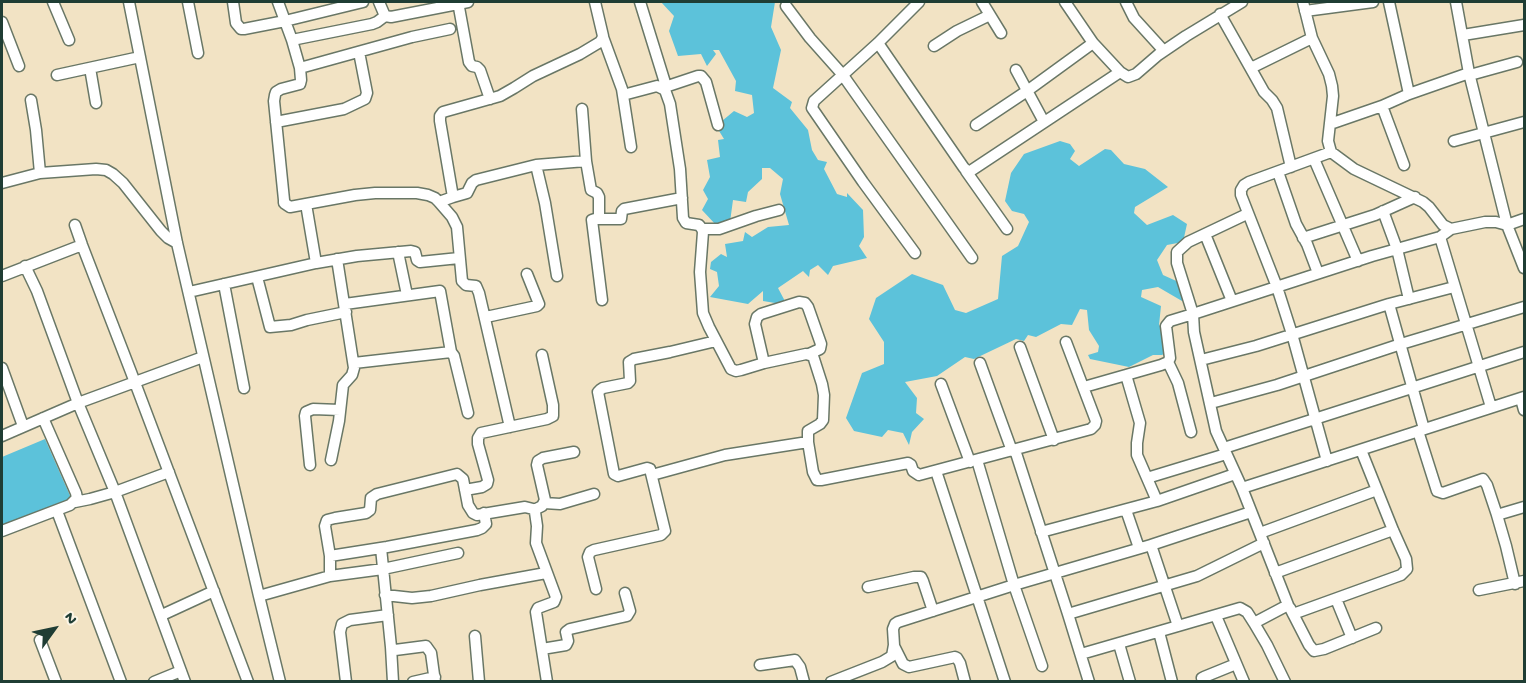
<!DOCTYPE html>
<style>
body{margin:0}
#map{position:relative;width:1526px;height:683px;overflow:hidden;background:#f2e3c4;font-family:"Gochi Hand",sans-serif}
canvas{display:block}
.frame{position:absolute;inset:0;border:3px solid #1f3d34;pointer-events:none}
.north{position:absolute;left:24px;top:599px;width:60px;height:60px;-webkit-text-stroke:4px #fcf5e5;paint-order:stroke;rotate:57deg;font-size:16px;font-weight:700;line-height:24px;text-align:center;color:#1f3d34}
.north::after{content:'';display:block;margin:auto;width:21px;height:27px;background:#1f3d34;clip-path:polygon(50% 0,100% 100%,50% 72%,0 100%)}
</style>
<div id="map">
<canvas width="1526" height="683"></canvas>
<div class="frame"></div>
<div class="north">N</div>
</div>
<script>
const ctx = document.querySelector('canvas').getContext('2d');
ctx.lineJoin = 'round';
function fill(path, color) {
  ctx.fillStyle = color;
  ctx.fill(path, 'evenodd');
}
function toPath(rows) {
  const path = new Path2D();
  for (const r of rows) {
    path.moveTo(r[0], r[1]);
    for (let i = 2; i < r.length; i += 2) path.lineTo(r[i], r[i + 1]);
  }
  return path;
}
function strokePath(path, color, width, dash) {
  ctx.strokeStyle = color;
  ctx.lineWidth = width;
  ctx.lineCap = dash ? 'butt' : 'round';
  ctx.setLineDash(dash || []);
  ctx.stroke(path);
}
fill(toPath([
 [661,2,775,2,771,27,781,50,773,88,792,102,790,108,808,130,812,150,818,160,827,162,824,169,837,194,847,197,847,193,863,210,864,237,859,246,867,258,833,266,828,275,818,265,810,270,809,277,803,271,778,288,787,305,763,301,763,291,748,304,710,297,719,286,717,272,710,269,711,262,721,254,727,257,725,244,743,241,745,232,752,237,768,227,789,225,780,194,783,179,770,168,762,168,762,179,748,192,746,202,733,200,730,222,716,225,702,210,708,199,703,190,710,177,707,160,720,157,718,140,724,139,716,126,734,111,747,117,754,113,752,95,735,91,736,81,719,50,713,50,716,54,707,66,701,54,678,56,669,31,674,16],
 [1060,141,1070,144,1075,151,1070,159,1079,166,1105,149,1111,150,1124,164,1145,169,1168,187,1135,207,1134,213,1147,225,1173,215,1187,224,1183,242,1167,245,1157,260,1163,275,1183,284,1182,301,1158,287,1142,290,1141,297,1161,306,1159,325,1167,331,1162,342,1167,352,1162,355,1153,355,1129,367,1090,359,1088,355,1098,352,1099,346,1089,330,1087,310,1080,309,1072,325,1061,324,1036,337,1028,335,1024,341,1016,339,974,359,965,357,937,376,905,382,917,398,916,413,924,419,912,432,909,445,903,433,888,430,882,437,854,431,846,418,862,373,884,364,884,342,869,319,876,298,912,274,943,285,955,310,966,313,998,299,1002,256,1018,246,1029,222,1024,214,1012,211,1005,201,1011,173,1024,154],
 [45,439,72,500,2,527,2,457]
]), '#5cc2da');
const minor = toPath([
 [53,2,69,40],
 [129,2,177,243,259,596,280,682],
 [188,2,198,53],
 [233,2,236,23,241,29,244,29,285,21,363,2],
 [379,2,385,16,391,17,468,2],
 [458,2,469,62,472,66,477,67,480,70,490,99],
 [640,2,666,86],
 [982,2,1001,33],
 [1065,2,1093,43,1120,72,1128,77,1136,74,1158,55,1186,36,1242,2],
 [1126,2,1134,18,1164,51],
 [1303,2,1312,38,1329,74,1332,86,1333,96,1328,141,1331,152,1354,169,1423,202,1429,207,1443,225,1451,229,1485,222,1496,222,1507,225,1524,268],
 [1389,2,1409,94],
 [1456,2,1469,73,1507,225,1524,219],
 [786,6,810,38,842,74,972,258],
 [1305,11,1373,2],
 [1220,14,1264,92,1272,100,1277,108,1291,167],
 [2,22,19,66],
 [1463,35,1524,25],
 [603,37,622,89,631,147],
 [292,40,372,24,377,22,385,16],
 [878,43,964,168,969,172,1120,72],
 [934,46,957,31,990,15],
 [90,68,96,103],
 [300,68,412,37,450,29],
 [1251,68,1312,38],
 [1016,70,1044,122],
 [57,75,140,57],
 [1470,75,1517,62],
 [662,88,698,76,701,76,706,82,718,125],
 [623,95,657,86,665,90,670,104,680,169,683,218,686,223,699,225,702,229,703,232,700,272,703,313,709,327,731,369,736,371,741,370,764,363,806,354,813,356,814,359,822,384,824,395,823,420,820,424,808,431,808,442],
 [31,100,36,130,40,173],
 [1382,106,1409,94,1469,73],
 [276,122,344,109,365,99,367,93,359,52],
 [1330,124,1382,106,1404,165],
 [976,125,1027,91,1093,43],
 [1454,141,1524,122],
 [1314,159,1358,261],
 [586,161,591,190,597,193,599,197,599,219],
 [536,165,545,203,557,276],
 [966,171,1007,229],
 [1278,172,1296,224,1307,244,1318,273],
 [2,183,40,173,96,169,106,170,113,174,123,183,161,231,168,238,177,243],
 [453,197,467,193,472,183,476,180,536,165,586,161,582,109],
 [439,202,453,197,440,121,440,116,443,112,500,96,514,88,533,76,580,54,600,42,602,39,603,36,595,2],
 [306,204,355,195,375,193,417,193,428,195,435,198,439,202,452,217,457,227,462,281,466,285,476,286,479,293,510,427],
 [1383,211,1397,249,1409,299],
 [75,225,82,245,131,372,248,682],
 [702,229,719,229,756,216,779,210],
 [1205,234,1232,301],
 [1440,237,1491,407],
 [1303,238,1375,215,1415,197],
 [398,252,407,295],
 [915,253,863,182,812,108,814,101,878,43,919,2],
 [316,263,357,256,411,251,415,252,417,260,420,262,459,258],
 [25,266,37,291,78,403,115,492,185,682],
 [2,276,82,245],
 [257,277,270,327,291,325,307,320,346,312],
 [224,284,244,388],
 [189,292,316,263,306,204,290,207,284,203,284,200,274,101,275,95,276,92,281,89,300,84,301,80,300,68,292,40,278,2],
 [602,300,592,220,595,219,621,219,622,211,624,209,682,198],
 [345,304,440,291,451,352],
 [1389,304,1424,429],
 [486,317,537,306,539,304,527,274],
 [1020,347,1054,440],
 [1201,360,1256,346,1389,304,1454,287],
 [1168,362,1178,383,1191,432],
 [354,363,451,352,454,356,468,413],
 [764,363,755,324,757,317,761,314,799,302,805,303,808,307,821,344,820,349,809,354],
 [980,363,1012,451],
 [2,368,23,426],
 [1126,375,1140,423,1137,443,1137,455,1157,501],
 [941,384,970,462],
 [1084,387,1161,365,1168,362,1170,358,1166,326,1170,321,1193,314,1177,263,1177,252,1188,242,1247,214],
 [1521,399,1524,410],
 [1211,403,1277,385,1401,344,1524,307],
 [1418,431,1437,491,1443,493,1483,479,1487,485,1497,515,1524,507],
 [2,436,78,403,203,357],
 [1224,448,1524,352],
 [1015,450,1068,614,1089,682],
 [331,460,339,421,343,385,352,375,354,368,337,259],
 [977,460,1014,585,1042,666],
 [1327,461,1292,334,1277,287,1241,195,1241,190,1244,185,1249,182,1331,152],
 [310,465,305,416,306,412,313,409,340,410],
 [936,471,1005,682],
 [652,475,725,455,808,442,813,472,817,480,821,480,908,463,911,465,913,471,919,475,1091,429,1095,425,1096,421,1066,342],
 [1147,478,1226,454],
 [1242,488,1216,431,1194,332,1193,314,1372,256,1440,237,1451,229],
 [465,490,482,487,487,484,488,480,478,444,478,438,481,433,547,419,553,416,553,405,542,355],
 [75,502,90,499,115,492,169,472],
 [544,503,560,504,594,494],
 [534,510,542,506,545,500,537,465,538,461,543,458,574,452],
 [1126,510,1139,548],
 [57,511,121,682],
 [1497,515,1506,546,1515,584],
 [2,531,70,505,77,498,76,493,43,418],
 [1041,532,1157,501,1235,474],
 [1260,533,1377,490],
 [1151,545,1251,512],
 [381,548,391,647,395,650,426,646,431,653,435,682],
 [330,556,387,547,477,530,482,528,486,524,484,513],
 [1275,573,1393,530],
 [330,576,383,569,458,553],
 [868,587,914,577,921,577,923,581,933,611],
 [596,589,588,557,590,552,594,550,661,535,665,531,650,469,647,468,618,476,614,474,598,392,600,390,603,388,628,383,630,381,629,362,634,359,670,352,716,341],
 [1479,590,1524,581],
 [385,595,412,598,431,596,480,585,546,573],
 [259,596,330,576,330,556,325,526,327,520,335,518,366,513,370,510,371,498,377,494,457,474,463,479,468,505,473,513,477,515,525,507,533,509,535,512,537,526,536,543,556,597,554,602,538,608,536,612,547,682],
 [1336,599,1352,638],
 [1290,608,1309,645,1314,651,1324,649,1376,628],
 [1068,614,1197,576,1264,543],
 [1293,614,1401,575,1407,569,1406,559,1393,530,1361,450],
 [162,615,214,591],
 [1216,616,1244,682],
 [1254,623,1267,645,1285,682],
 [1159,632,1172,682],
 [475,636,479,682],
 [40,640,56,682],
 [1119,644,1130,682],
 [894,646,903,664,909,667,955,657,957,658,960,663,965,682],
 [391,647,393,682],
 [542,649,566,645,568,641,566,632,570,629,627,616,630,611,625,593],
 [1081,654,1178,626],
 [760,665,795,660,800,667,804,682],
 [154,682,181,671],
 [346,682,340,632,342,624,350,620,388,615],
 [413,682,435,677],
 [831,682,882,662,892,656,894,645,893,629,895,624,898,622,1014,585,1151,545,1178,626,1240,608,1247,612,1254,623,1288,605,1242,488,1524,397],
 [1203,682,1202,678,1204,677,1236,664]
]);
strokePath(minor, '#697766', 13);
strokePath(minor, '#fff', 10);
</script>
